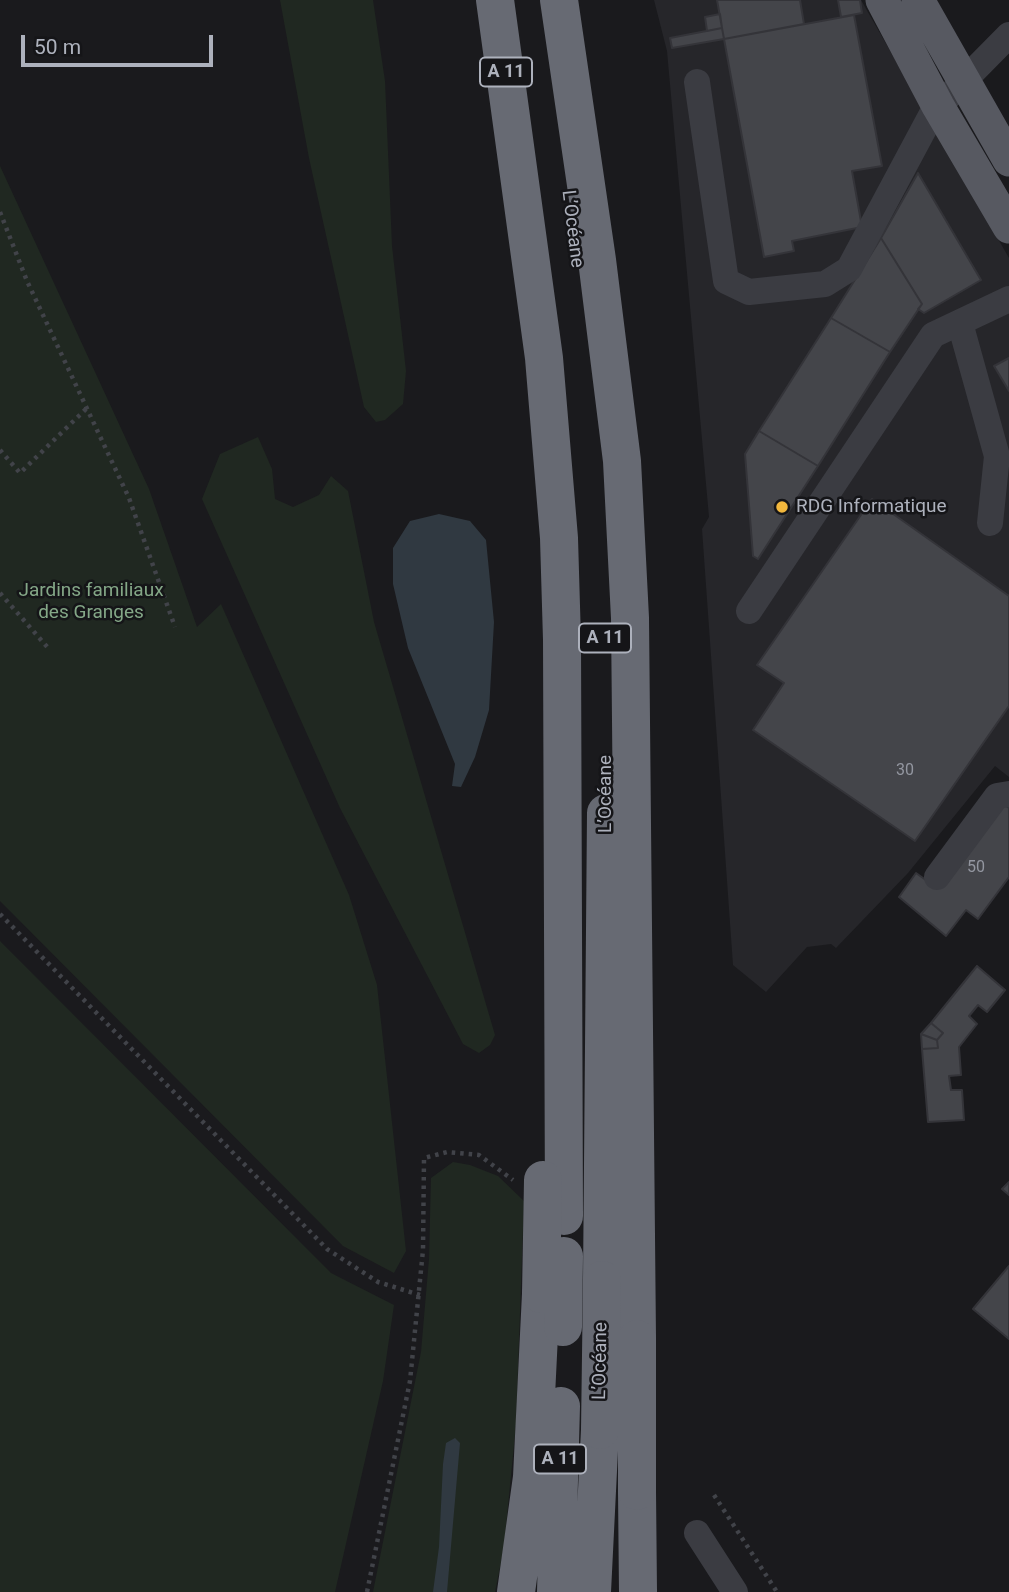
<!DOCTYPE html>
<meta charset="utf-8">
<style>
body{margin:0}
#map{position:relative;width:1009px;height:1592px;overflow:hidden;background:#1a1a1d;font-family:Roboto,sans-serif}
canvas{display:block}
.scale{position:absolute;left:21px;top:35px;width:192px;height:32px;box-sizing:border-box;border:4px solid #adb1bc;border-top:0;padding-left:9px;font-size:21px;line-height:24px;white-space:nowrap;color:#adb1bc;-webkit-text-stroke:5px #151518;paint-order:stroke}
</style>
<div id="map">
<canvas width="1009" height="1592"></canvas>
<div class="scale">50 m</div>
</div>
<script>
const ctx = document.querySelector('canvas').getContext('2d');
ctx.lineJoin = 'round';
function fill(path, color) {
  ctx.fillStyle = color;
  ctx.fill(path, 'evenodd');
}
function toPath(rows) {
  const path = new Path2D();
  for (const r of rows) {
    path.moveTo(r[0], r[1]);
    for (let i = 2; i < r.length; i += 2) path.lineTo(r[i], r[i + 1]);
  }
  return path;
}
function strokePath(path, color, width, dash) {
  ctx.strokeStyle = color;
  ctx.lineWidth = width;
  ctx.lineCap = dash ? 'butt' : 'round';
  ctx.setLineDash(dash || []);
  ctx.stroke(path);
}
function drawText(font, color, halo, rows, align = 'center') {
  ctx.font = font + ' Roboto,sans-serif';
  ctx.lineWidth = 5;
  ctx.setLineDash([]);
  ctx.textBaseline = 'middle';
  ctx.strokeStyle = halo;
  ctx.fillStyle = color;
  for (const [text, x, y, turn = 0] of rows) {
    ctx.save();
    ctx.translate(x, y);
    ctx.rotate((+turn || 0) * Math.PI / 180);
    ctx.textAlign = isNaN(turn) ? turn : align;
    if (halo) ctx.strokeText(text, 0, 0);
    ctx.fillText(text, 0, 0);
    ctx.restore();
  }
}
fill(toPath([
 [654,0,861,0,1009,258,1009,777,995,766,908,873,836,948,831,944,807,947,766,992,733,965,702,529,709,517,667,51]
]), '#26262a');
fill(toPath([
 [280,0,373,0,385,81,392,246,406,371,403,404,385,420,376,422,364,407,309,158],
 [0,166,149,489,197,627,221,604,349,895,377,985,406,1251,394,1273,343,1246,0,901],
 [258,437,272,469,275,499,293,507,319,495,331,476,348,491,374,622,495,1035,490,1045,479,1053,463,1044,340,808,202,499,220,454],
 [0,941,331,1273,394,1305,383,1381,335,1592,0,1592],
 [453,1162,470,1165,498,1176,524,1201,516,1424,504,1547,495,1592,373,1592,421,1352,429,1259,431,1178]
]), '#202821');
fill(toPath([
 [439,514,470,521,486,540,494,622,489,710,475,757,461,787,452,786,455,764,408,648,393,584,393,548,410,521],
 [455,1438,460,1443,447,1592,433,1592,439,1547,443,1464,446,1443]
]), '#303941');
const building = toPath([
 [717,0,800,0,804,24,724,39,717,0],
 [838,0,860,0,862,13,841,17,838,0],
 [720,14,722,28,707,31,705,17,720,14],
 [854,15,882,166,852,171,862,227,792,241,794,251,764,257,724,39,854,15],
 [722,28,724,39,672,48,670,38,722,28],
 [918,173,981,280,924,313,918,309,922,304,881,238,918,173],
 [881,238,922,304,890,352,831,318,881,238],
 [831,318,890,352,818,466,759,431,831,318],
 [1009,358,1009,391,994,366,1009,358],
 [759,431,818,466,758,559,753,556,745,454,759,431],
 [872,499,1009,596,1009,706,915,841,753,730,784,683,757,665,872,499],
 [1001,802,1009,808,1009,877,978,919,966,910,946,936,899,897,916,873,937,888,1001,802],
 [977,966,1005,990,987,1012,978,1005,969,1016,977,1024,959,1047,961,1075,949,1076,951,1090,962,1090,964,1120,928,1122,922,1049,938,1048,937,1040,943,1033,931,1023,977,966],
 [931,1023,943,1033,937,1040,921,1034,931,1023],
 [921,1034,937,1040,938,1048,922,1049,921,1034],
 [1009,1182,1009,1195,1002,1189,1009,1182],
 [1009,1266,1009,1339,973,1309,1009,1266]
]);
fill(building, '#44454a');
strokePath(building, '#343439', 2);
strokePath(toPath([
 [0,212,27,281,129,498,175,627],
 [0,450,20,473,88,407],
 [0,593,49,649],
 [0,914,327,1249,378,1282,420,1295],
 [714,1495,777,1592],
 [367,1592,410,1381,423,1250,424,1158,447,1152,479,1155,513,1180]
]), '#414349', 4.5, [3.5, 5]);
strokePath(toPath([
 [697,82,726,281,749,292,825,284,849,269,933,112,1009,35],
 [960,323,997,456,990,523],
 [749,611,933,335,1009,299],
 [937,877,997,796,1009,794],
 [697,1533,735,1592]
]), '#3b3c42', 26);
strokePath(toPath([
 [882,0,938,106,1009,227],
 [918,0,1009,160]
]), '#575961', 33);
strokePath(toPath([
 [495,0,544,358,559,538,562,640,564,1216],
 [559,0,597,260,622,461,630,618,637,1339],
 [602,1280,606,813],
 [637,1491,638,1592],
 [516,1592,532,1477,541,1294],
 [556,1592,561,1406],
 [592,1592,600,1430]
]), '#676a73', 38);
strokePath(toPath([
 [541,1294,543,1180],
 [563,1327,564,1256],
 [637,1339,637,1491],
 [600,1430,602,1280]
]), '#676a73', 38);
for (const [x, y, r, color] of [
 [782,507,7,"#f2b73d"]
]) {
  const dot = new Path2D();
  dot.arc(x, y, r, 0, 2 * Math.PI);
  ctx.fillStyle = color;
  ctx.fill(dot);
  strokePath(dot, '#151518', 2.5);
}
drawText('16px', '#9396a0', null, [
 ["30",905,771],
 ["50",976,868]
]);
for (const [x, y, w] of [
 [506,72,52],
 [605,638,52],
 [560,1459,52]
]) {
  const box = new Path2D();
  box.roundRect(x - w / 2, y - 14.5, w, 29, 5);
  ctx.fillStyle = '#151518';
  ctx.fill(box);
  strokePath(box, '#adb1bc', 2);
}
drawText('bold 18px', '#adb1bc', null, [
 ["A 11",506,72],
 ["A 11",605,638],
 ["A 11",560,1459]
]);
drawText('19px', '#adb1bc', '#151518', [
 ["L’Océane",572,229,83],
 ["L’Océane",606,794,-90],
 ["L’Océane",601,1361,-89]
]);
drawText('19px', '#adb1bc', '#151518', [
 ["RDG Informatique",796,507]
], 'left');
drawText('19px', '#84a787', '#151518', [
 ["Jardins familiaux",91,591],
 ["des Granges",91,613]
]);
</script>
